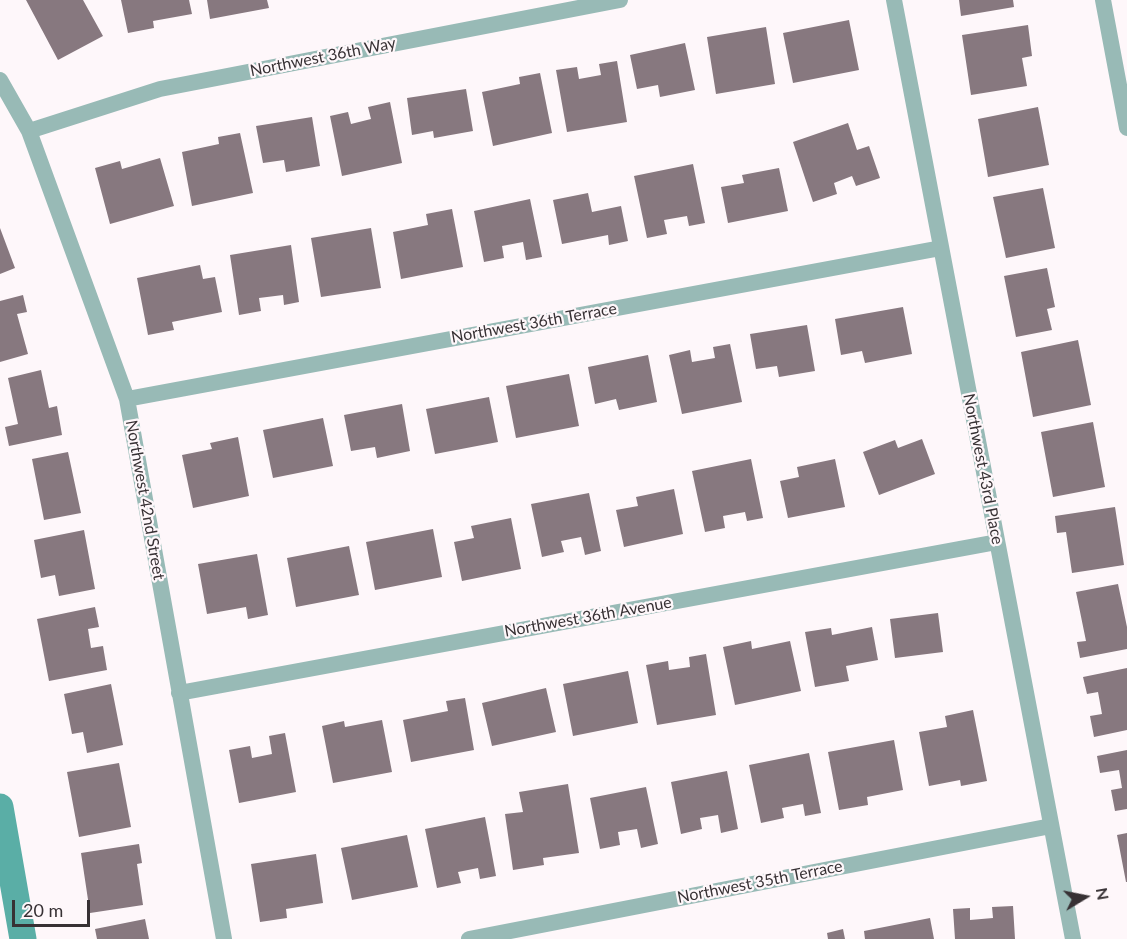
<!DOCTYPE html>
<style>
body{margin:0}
#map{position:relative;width:1127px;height:939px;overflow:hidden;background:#fef7fa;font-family:Lato,sans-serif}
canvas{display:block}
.north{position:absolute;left:1055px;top:867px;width:60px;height:60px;-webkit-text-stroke:4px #fef7fa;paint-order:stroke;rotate:80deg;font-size:16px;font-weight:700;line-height:24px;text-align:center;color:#373134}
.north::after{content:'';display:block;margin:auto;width:21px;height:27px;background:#373134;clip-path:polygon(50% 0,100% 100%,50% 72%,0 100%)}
.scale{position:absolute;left:12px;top:900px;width:78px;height:27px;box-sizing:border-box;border:3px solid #373134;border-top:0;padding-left:8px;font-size:18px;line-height:21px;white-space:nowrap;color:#373134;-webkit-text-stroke:4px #fef7fa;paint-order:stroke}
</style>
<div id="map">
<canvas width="1127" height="939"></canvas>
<div class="north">N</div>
<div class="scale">20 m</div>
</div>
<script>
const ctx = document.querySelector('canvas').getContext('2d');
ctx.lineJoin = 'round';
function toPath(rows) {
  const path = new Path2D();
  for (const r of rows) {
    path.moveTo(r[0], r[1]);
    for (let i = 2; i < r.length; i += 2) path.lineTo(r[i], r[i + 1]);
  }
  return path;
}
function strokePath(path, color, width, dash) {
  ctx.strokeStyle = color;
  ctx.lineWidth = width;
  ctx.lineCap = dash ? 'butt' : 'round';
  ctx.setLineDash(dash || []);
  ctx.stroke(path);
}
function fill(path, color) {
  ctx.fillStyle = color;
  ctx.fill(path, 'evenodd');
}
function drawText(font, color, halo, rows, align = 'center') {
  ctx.font = font + ' Lato,sans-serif';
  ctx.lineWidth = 4.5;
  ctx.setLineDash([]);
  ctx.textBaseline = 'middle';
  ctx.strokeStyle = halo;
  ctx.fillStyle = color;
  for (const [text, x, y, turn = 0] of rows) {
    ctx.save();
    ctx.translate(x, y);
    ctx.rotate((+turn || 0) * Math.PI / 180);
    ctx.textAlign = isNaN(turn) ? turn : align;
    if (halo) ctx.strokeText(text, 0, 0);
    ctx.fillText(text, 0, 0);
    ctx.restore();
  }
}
strokePath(toPath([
 [0,807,23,939]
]), '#5aaea6', 27);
fill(toPath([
 [26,0,83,0,103,36,58,60],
 [121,0,189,0,192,14,153,21,154,28,128,33],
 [207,0,267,0,269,8,210,19],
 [959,0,1013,0,1014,7,961,16],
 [849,20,859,70,793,83,783,33],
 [1028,25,1032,56,1022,58,1027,86,971,95,962,35],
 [766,27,775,84,716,94,707,37],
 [685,43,695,90,660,97,658,85,637,89,630,55],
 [617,61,627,122,567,132,556,70,577,67,579,79,601,75,599,64],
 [540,73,552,133,493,146,482,92,520,84,519,77],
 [466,89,473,131,434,138,433,131,412,135,407,98],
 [390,102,402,163,342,176,330,116,348,112,351,124,371,119,368,107],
 [1038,107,1049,165,988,177,978,119],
 [312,117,320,166,286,172,284,160,263,163,256,126],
 [848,123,857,150,869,146,880,178,856,186,852,176,834,183,837,194,813,202,793,142],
 [240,133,253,193,192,206,182,152,219,144,218,137],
 [160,158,174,206,110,224,95,168,120,161,122,169],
 [693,164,705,223,689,226,687,216,664,220,667,234,647,238,634,176],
 [779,168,788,211,728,223,721,187,744,183,742,175],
 [1043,188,1055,248,1006,258,993,197],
 [588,193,592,212,621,206,628,241,609,245,608,235,562,244,553,200],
 [530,199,542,257,526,260,523,242,502,246,504,258,484,262,474,211],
 [452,209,463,267,401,279,393,232,428,225,426,214],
 [0,228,15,268,0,274],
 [371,228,381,288,321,297,311,238],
 [291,245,299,302,284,305,283,295,259,298,261,311,239,315,230,255],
 [200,265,203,279,215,277,222,312,172,322,174,330,148,335,137,278],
 [1047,268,1055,307,1047,309,1052,330,1016,337,1004,276],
 [23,295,27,312,17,314,28,354,0,362,0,301],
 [903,307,912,354,865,363,862,351,841,355,835,319],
 [807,325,815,371,779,377,777,366,756,369,750,334],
 [1078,340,1091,405,1033,417,1021,352],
 [730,344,742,402,682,414,669,355,690,350,692,362,715,358,713,347],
 [648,355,657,402,619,410,616,399,595,404,588,367],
 [41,370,49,408,57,406,62,435,9,446,5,427,18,424,8,378],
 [569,374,579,426,516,438,506,386],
 [489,397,498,442,435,454,426,409],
 [402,404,410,451,377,458,375,447,351,451,344,415],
 [323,418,333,466,273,478,263,430],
 [1093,422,1105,487,1053,497,1041,432],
 [238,437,249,496,193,508,182,455,212,449,210,443],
 [922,439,935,474,879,495,863,452,895,440,898,448],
 [68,452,81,513,44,520,32,459],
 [751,459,763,518,747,521,745,512,723,516,725,528,705,532,692,471],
 [835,459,845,507,788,518,780,481,799,477,797,467],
 [674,489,683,534,624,547,616,510,638,506,636,497],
 [589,493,601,551,585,555,581,537,561,541,564,552,542,557,531,504],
 [1115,507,1124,565,1072,573,1066,532,1057,533,1055,516],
 [511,518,521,569,462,581,454,542,474,538,471,526],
 [433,529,442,577,375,590,366,542],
 [84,530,95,589,59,596,55,575,41,578,34,540],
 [349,546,359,595,296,607,287,558],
 [257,554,268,615,248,619,246,607,207,614,198,564],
 [1118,584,1127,627,1127,649,1080,658,1077,642,1086,641,1076,592],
 [95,607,99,627,88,629,91,648,103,646,107,670,49,681,37,619],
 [938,613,943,652,895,658,890,619],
 [872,627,878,660,846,666,849,681,815,687,805,632,831,628,832,635],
 [751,641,752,649,790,641,801,691,735,705,723,647],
 [706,654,716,715,657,725,646,665,668,661,669,670,690,667,689,657],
 [1127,668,1127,730,1094,737,1090,716,1102,714,1098,692,1087,694,1083,677],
 [628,671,638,723,573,736,563,684],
 [111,684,123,745,87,753,83,732,72,734,64,694],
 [546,688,556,732,492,746,482,703],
 [465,698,474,750,411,762,403,720,448,711,446,701],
 [973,710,987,781,961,786,960,780,929,786,919,732,947,727,945,716],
 [382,720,392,772,333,783,322,726,344,721,345,727],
 [285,733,296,792,239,803,229,750,250,746,252,758,272,754,269,736],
 [894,740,903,790,867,797,868,805,839,810,828,752],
 [1127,750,1127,809,1115,811,1111,790,1122,788,1119,770,1100,773,1097,756],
 [809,753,821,813,805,816,803,804,782,808,784,818,761,823,749,765],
 [119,763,131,827,79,837,67,772],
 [727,771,738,829,721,833,718,815,700,818,702,829,681,834,671,782],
 [568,784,579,853,543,858,544,865,513,870,505,814,523,812,519,792],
 [646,787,658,844,641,848,637,829,618,832,620,845,600,849,590,798],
 [485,817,496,876,480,879,478,868,458,872,461,883,437,888,425,829],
 [1127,833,1127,882,1126,882,1117,835],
 [407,835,418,887,352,900,341,848],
 [139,844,142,863,137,864,143,905,90,913,81,853],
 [316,854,323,903,286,909,287,918,260,922,251,864],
 [1013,906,1015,939,955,939,953,909,970,908,970,920,993,918,992,907],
 [930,918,934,939,865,939,864,931],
 [145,919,149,939,97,939,95,929],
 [843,929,845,939,828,939,827,933]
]), '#87787f');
strokePath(toPath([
 [894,0,1073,939],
 [0,80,29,131,127,399,224,939],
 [29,131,160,89,620,0],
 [127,399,941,248],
 [179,693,997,542],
 [469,939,1051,826]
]), '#98bab6', 16);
strokePath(toPath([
 [1103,0,1127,128]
]), '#98bab6', 16);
drawText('16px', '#373134', '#fef7fa', [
 ["Northwest 36th Way",323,57,-11],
 ["Northwest 36th Terrace",534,323,-10],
 ["Northwest 43rd Place",983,469,79],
 ["Northwest 42nd Street",145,500,80],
 ["Northwest 36th Avenue",588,617,-10],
 ["Northwest 35th Terrace",760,882,-11]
]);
</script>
